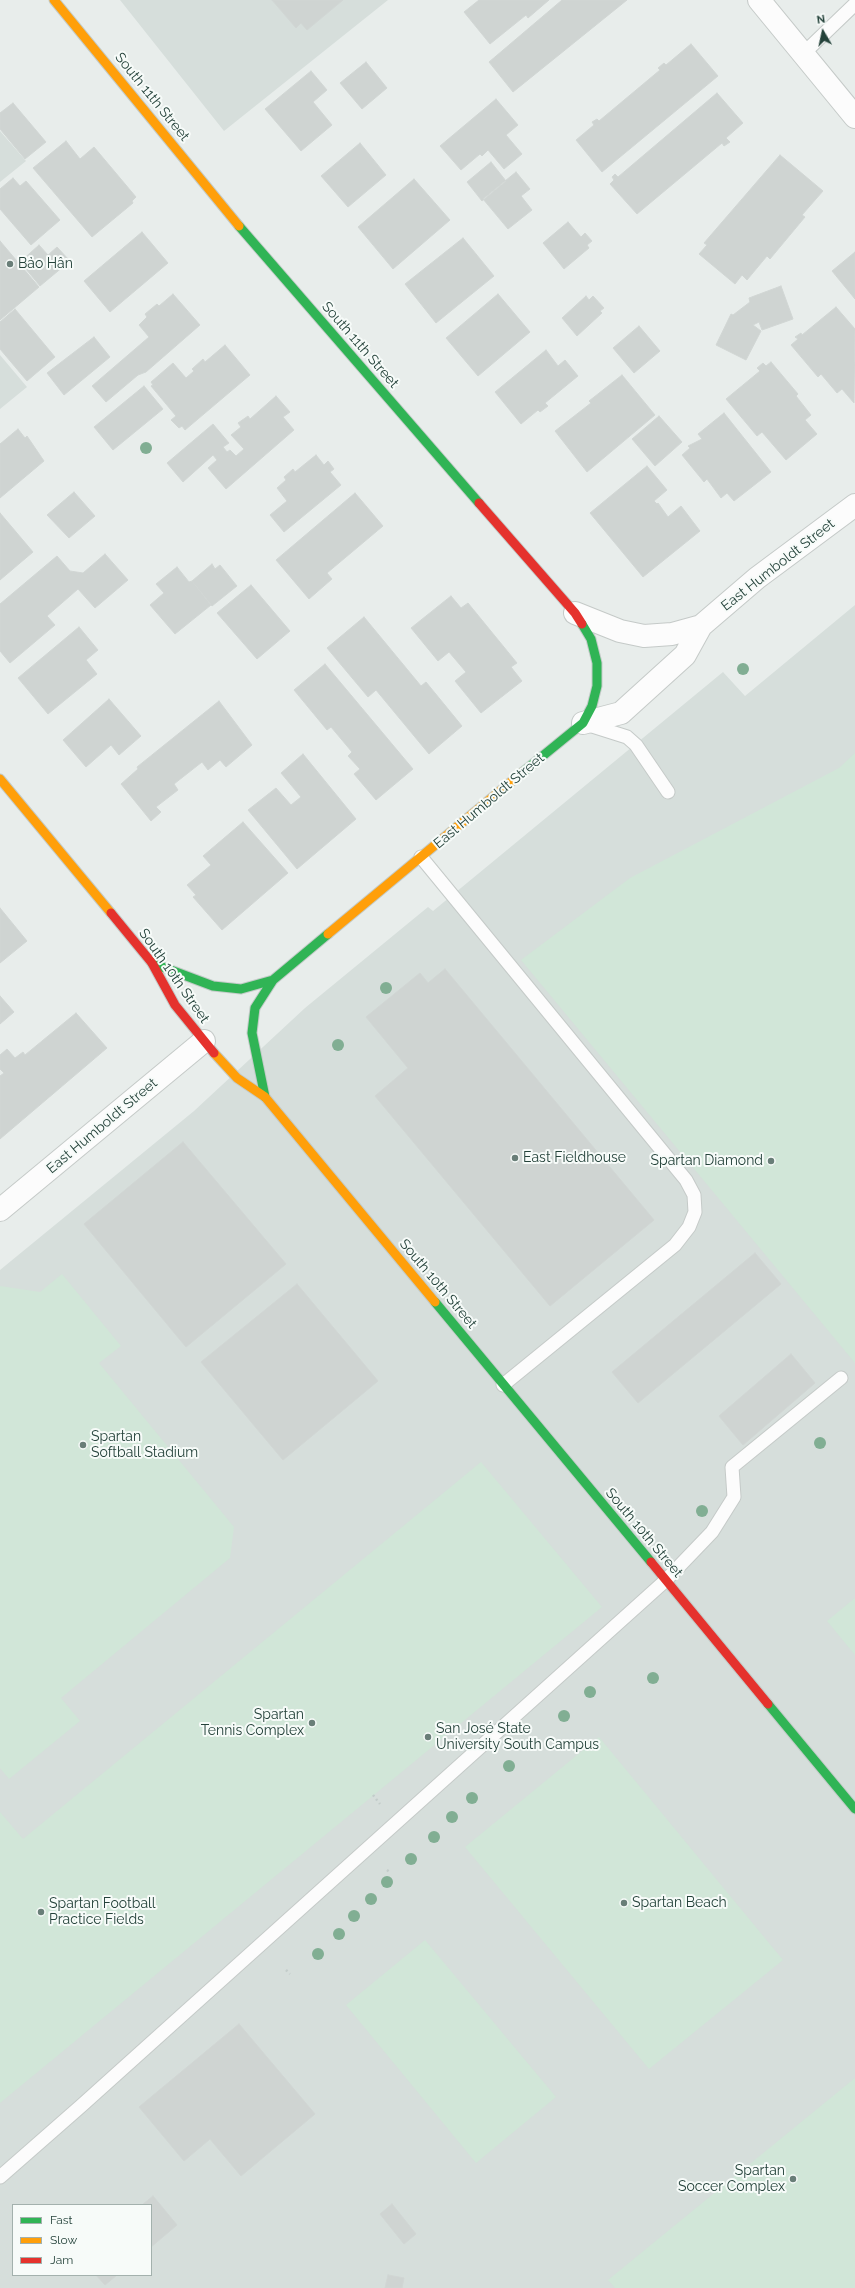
<!DOCTYPE html>
<meta charset="utf-8">
<style>
body{margin:0}
#map{position:relative;width:855px;height:2288px;overflow:hidden;background:#e8edeb;font-family:Raleway,sans-serif}
canvas{display:block}
.legend{position:absolute;left:12px;top:2204px;width:140px;height:72px;box-sizing:border-box;background:#f7fbf9;border:1px solid #a3b1ad;margin:0;padding:5px 7px;list-style:none;font-size:12px;color:#24423a}
.legend li{display:flex;align-items:center;gap:8px;height:20px}
.legend b{width:20px;border:1px solid #a3b1ad}
.north{position:absolute;left:803px;top:12px;width:40px;height:40px;-webkit-text-stroke:3px #f7fbf9;paint-order:stroke;rotate:351deg;font-size:11px;font-weight:700;line-height:16px;text-align:center;color:#24423a}
.north::after{content:'';display:block;margin:auto;width:14px;height:18px;background:#24423a;clip-path:polygon(50% 0,100% 100%,50% 72%,0 100%)}
</style>
<div id="map">
<canvas width="855" height="2288"></canvas>
<ul class="legend">
<li><b style="height:5px;background:#30b455"></b>Fast</li>
<li><b style="height:5px;background:#ff9f0a"></b>Slow</li>
<li><b style="height:5px;background:#e5322d"></b>Jam</li>
</ul>
<div class="north">N</div>
</div>
<script>
const ctx = document.querySelector('canvas').getContext('2d');
ctx.lineJoin = 'round';
function fill(path, color) {
  ctx.fillStyle = color;
  ctx.fill(path, 'evenodd');
}
function toPath(rows) {
  const path = new Path2D();
  for (const r of rows) {
    path.moveTo(r[0], r[1]);
    for (let i = 2; i < r.length; i += 2) path.lineTo(r[i], r[i + 1]);
  }
  return path;
}
function strokePath(path, color, width, dash) {
  ctx.strokeStyle = color;
  ctx.lineWidth = width;
  ctx.lineCap = dash ? 'butt' : 'round';
  ctx.setLineDash(dash || []);
  ctx.stroke(path);
}
function drawText(font, color, halo, rows, align = 'center') {
  ctx.font = font + ' Raleway,sans-serif';
  ctx.lineWidth = 4;
  ctx.setLineDash([]);
  ctx.textBaseline = 'middle';
  ctx.strokeStyle = halo;
  ctx.fillStyle = color;
  for (const [text, x, y, turn = 0] of rows) {
    ctx.save();
    ctx.translate(x, y);
    ctx.rotate((+turn || 0) * Math.PI / 180);
    ctx.textAlign = isNaN(turn) ? turn : align;
    if (halo) ctx.strokeText(text, 0, 0);
    ctx.fillText(text, 0, 0);
    ctx.restore();
  }
}
fill(toPath([
 [120,0,388,0,224,131],
 [0,131,26,161,0,182],
 [0,355,27,387,0,409],
 [855,605,855,2288,0,2288,0,1270,194,1111,305,1008,428,907,433,911,723,672,745,696],
 [13,2205,151,2205,151,2275,13,2275]
]), '#d6dedb');
fill(toPath([
 [855,753,855,1363,521,960,630,878,839,768],
 [62,1274,121,1346,99,1363,234,1527,230,1558,61,1698,80,1721,9,1779,0,1768,0,1286,40,1292],
 [481,1462,602,1607,0,2103,0,1812,23,1839],
 [855,1598,855,1655,827,1621],
 [599,1737,783,1960,649,2069,465,1847],
 [425,1940,556,2097,476,2163,346,2005],
 [855,2078,855,2288,615,2288,608,2280]
]), '#d1e6d8');
const building = toPath([
 [272,0,343,0,307,30,301,23,296,28,272,0],
 [479,0,549,0,528,18,526,15,490,44,464,12,479,0],
 [562,0,627,0,513,92,489,62,562,0],
 [691,44,718,76,602,172,576,140,594,125,592,122,597,119,599,121,660,70,658,68,664,63,666,65,691,44],
 [366,62,387,88,362,109,340,83,366,62],
 [311,71,327,90,313,102,332,125,301,151,265,109,311,71],
 [717,93,743,123,726,138,730,142,724,146,722,143,637,214,610,184,614,180,612,177,615,174,618,177,717,93],
 [496,99,518,125,506,135,522,154,504,169,488,150,482,156,480,154,461,170,440,146,496,99],
 [13,103,46,142,25,159,0,129,0,113,13,103],
 [66,141,80,159,94,147,136,197,132,201,133,203,92,237,33,168,66,141],
 [360,143,386,175,348,207,321,176,360,143],
 [780,155,823,191,802,215,805,217,770,259,767,256,747,280,742,275,735,284,699,254,707,245,704,243,780,155],
 [491,162,506,181,482,201,467,182,491,162],
 [516,172,530,189,521,196,532,210,508,229,483,199,516,172],
 [13,178,20,186,26,181,60,220,31,245,0,209,0,189,13,178],
 [414,179,450,220,393,269,358,227,414,179],
 [568,222,581,237,585,233,592,241,587,245,589,248,564,269,543,243,568,222],
 [142,232,168,263,110,312,84,281,142,232],
 [463,238,494,276,436,323,405,284,463,238],
 [0,241,39,287,0,320,0,241],
 [39,245,48,255,57,247,70,261,40,286,20,262,39,245],
 [855,252,855,299,832,271,855,252],
 [781,286,793,319,762,330,759,322,753,325,761,331,746,360,716,345,731,314,733,315,750,302,749,298,781,286],
 [173,294,200,325,146,372,138,375,106,402,92,386,149,337,139,325,147,317,145,314,157,304,159,306,173,294],
 [498,294,530,332,478,376,446,338,498,294],
 [586,296,589,300,593,296,604,308,600,311,602,313,577,336,562,318,586,296],
 [836,307,855,329,854,403,842,389,837,393,821,374,818,377,791,345,798,339,795,337,801,333,802,335,836,307],
 [15,309,55,357,27,381,0,349,0,322,15,309],
 [639,326,660,351,634,373,613,348,639,326],
 [94,337,110,357,64,395,47,373,94,337],
 [225,345,250,375,185,430,182,426,179,428,171,420,176,416,151,386,153,385,151,382,173,363,186,378,194,371,192,369,203,359,205,362,225,345],
 [546,350,558,366,565,360,578,376,545,403,548,406,540,412,538,410,521,424,495,392,546,350],
 [771,362,798,394,796,396,811,415,805,420,817,434,786,460,762,432,757,436,726,399,760,371,757,368,763,363,766,366,771,362],
 [622,375,655,415,587,472,555,431,591,403,589,401,622,375],
 [144,386,163,409,113,450,94,427,144,386],
 [276,396,290,412,283,417,294,430,226,489,208,468,217,460,213,455,183,482,167,463,213,424,229,443,223,447,227,452,230,450,236,456,244,449,231,435,241,427,238,423,248,416,250,419,276,396],
 [724,413,771,472,734,501,727,493,721,498,707,479,704,482,682,455,690,448,688,446,702,439,698,434,724,413],
 [659,416,682,442,655,466,632,439,659,416],
 [18,429,25,438,27,436,44,461,0,498,0,444,18,429],
 [316,455,324,465,328,461,334,469,330,472,341,485,284,532,270,515,287,501,277,488,286,480,284,477,293,469,295,472,316,455],
 [647,466,667,490,654,501,657,504,658,503,668,517,681,506,700,531,643,577,590,513,647,466],
 [74,492,95,516,69,538,47,515,74,492],
 [355,493,383,526,327,573,332,579,309,599,276,560,355,493],
 [0,513,33,552,0,580,0,513],
 [105,554,128,580,95,608,78,589,47,616,55,625,10,663,0,651,0,604,57,556,70,571,83,573,105,554],
 [212,564,215,569,220,565,237,586,212,606,192,581,212,564],
 [177,567,189,582,192,581,211,605,175,634,150,605,164,593,156,584,177,567],
 [251,585,290,631,257,659,217,613,251,585],
 [451,596,461,608,468,603,517,663,511,667,522,681,481,713,455,681,466,672,449,652,438,661,411,628,451,596],
 [364,617,421,686,426,682,462,726,429,754,376,690,368,697,327,648,364,617],
 [79,627,98,650,86,660,97,674,48,714,18,678,79,627],
 [325,664,413,769,376,800,354,774,360,769,348,756,352,752,331,727,327,730,294,690,325,664],
 [109,699,141,736,119,755,111,745,86,767,63,740,109,699],
 [219,701,252,745,226,767,220,760,208,770,202,762,174,784,178,790,156,807,161,812,151,821,121,784,138,769,137,767,219,701],
 [303,754,356,819,297,869,248,810,276,788,291,805,301,797,281,773,303,754],
 [243,822,288,873,222,930,193,897,196,895,187,885,211,865,203,856,243,822],
 [0,908,27,941,0,963,0,908],
 [445,969,654,1220,550,1306,375,1096,408,1068,366,1017,420,973,428,983,445,969],
 [0,996,14,1012,0,1024,0,996],
 [76,1013,107,1048,0,1139,0,1076,4,1073,0,1069,0,1055,7,1049,15,1058,23,1052,25,1055,76,1013],
 [183,1142,286,1264,186,1347,84,1224,183,1142],
 [755,1253,781,1284,638,1403,612,1372,755,1253],
 [297,1284,378,1381,283,1460,201,1362,297,1284],
 [791,1354,815,1383,743,1445,719,1416,791,1354],
 [239,2024,315,2114,241,2176,210,2139,184,2161,139,2107,239,2024],
 [153,2196,177,2225,151,2247,151,2205,142,2205,153,2196],
 [392,2204,416,2234,404,2244,380,2214,392,2204],
 [96,2275,117,2275,105,2285,96,2275],
 [388,2275,404,2278,402,2288,385,2288,388,2275]
]);
fill(building, '#cfd4d2');
strokePath(building, '#d1d6d4', 1);
const lane = toPath([
 [803,54,855,4],
 [586,724,627,737,636,745,668,792],
 [421,857,686,1180,694,1195,695,1212,689,1227,675,1245,503,1385],
 [0,2177,81,2106,665,1581,712,1532,734,1497,732,1467,841,1378]
]);
const street = toPath([
 [759,0,855,117],
 [575,613,620,631,644,636,672,634,701,626],
 [583,723,621,713,685,655,701,626,757,578,855,505],
 [0,1210,204,1041]
]);
const fast = toPath([
 [239,226,479,503],
 [523,772,583,723,592,706,597,686,597,663,591,639,582,624],
 [152,963,213,986,241,989,273,980],
 [265,1097,252,1033,255,1008,273,980,328,934],
 [435,1302,651,1562],
 [768,1704,855,1809]
]);
const slow = toPath([
 [54,0,239,226],
 [0,779,111,913],
 [328,934,523,772],
 [214,1053,237,1078,265,1097,435,1302]
]);
const jam = toPath([
 [479,503,575,613,582,624],
 [111,913,152,963,175,1005,214,1053],
 [651,1562,768,1704]
]);
strokePath(lane, '#c5cac8', 15);
strokePath(street, '#c5cac8', 24);
strokePath(fast, '#c3cbc8', 11);
strokePath(slow, '#c3cbc8', 11);
strokePath(jam, '#c3cbc8', 11);
strokePath(toPath([
 [373,1795,380,1804],
 [387,1870,391,1873],
 [286,1970,290,1974]
]), '#c3ccca', 2.5, [2, 3]);
strokePath(lane, '#fcfcfc', 13);
strokePath(street, '#fcfcfc', 22);
strokePath(fast, '#30b455', 9);
strokePath(slow, '#ff9f0a', 9);
strokePath(jam, '#e5322d', 9);
ctx.fillStyle = '#81ae93';
for (const [x, y] of [
 [146,448],
 [743,669],
 [386,988],
 [338,1045],
 [820,1443],
 [702,1511],
 [653,1678],
 [590,1692],
 [564,1716],
 [509,1766],
 [472,1798],
 [452,1817],
 [434,1837],
 [411,1859],
 [387,1882],
 [371,1899],
 [354,1916],
 [339,1934],
 [318,1954]
]) {
  ctx.beginPath();
  ctx.arc(x, y, 6, 0, 2 * Math.PI);
  ctx.fill();
}
for (const [x, y, r, color] of [
 [10,264,4,"#697e78"],
 [515,1158,4,"#697e78"],
 [771,1161,4,"#697e78"],
 [83,1445,4,"#697e78"],
 [312,1723,4,"#697e78"],
 [428,1737,4,"#697e78"],
 [624,1903,4,"#697e78"],
 [41,1912,4,"#697e78"],
 [793,2179,4,"#697e78"]
]) {
  const dot = new Path2D();
  dot.arc(x, y, r, 0, 2 * Math.PI);
  ctx.fillStyle = color;
  ctx.fill(dot);
  strokePath(dot, '#f7fbf9', 1.5);
}
drawText('14px', '#24423a', '#f7fbf9', [
 ["South 11th Street",152,97,51],
 ["South 11th Street",360,345,49],
 ["East Humboldt Street",778,565,-38],
 ["East Humboldt Street",489,801,-40],
 ["South 10th Street",174,976,55],
 ["East Humboldt Street",102,1126,-40],
 ["South 10th Street",438,1284,50],
 ["South 10th Street",644,1533,50]
]);
drawText('14px', '#24423a', '#f7fbf9', [
 ["Bảo Hân",18,264],
 ["East Fieldhouse",523,1158],
 ["Spartan Diamond",763,1161,"right"],
 ["Spartan",91,1437],
 ["Softball Stadium",91,1453],
 ["Spartan",304,1715,"right"],
 ["Tennis Complex",304,1731,"right"],
 ["San José State",436,1729],
 ["University South Campus",436,1745],
 ["Spartan Beach",632,1903],
 ["Spartan Football",49,1904],
 ["Practice Fields",49,1920],
 ["Spartan",785,2171,"right"],
 ["Soccer Complex",785,2187,"right"]
], 'left');
</script>
